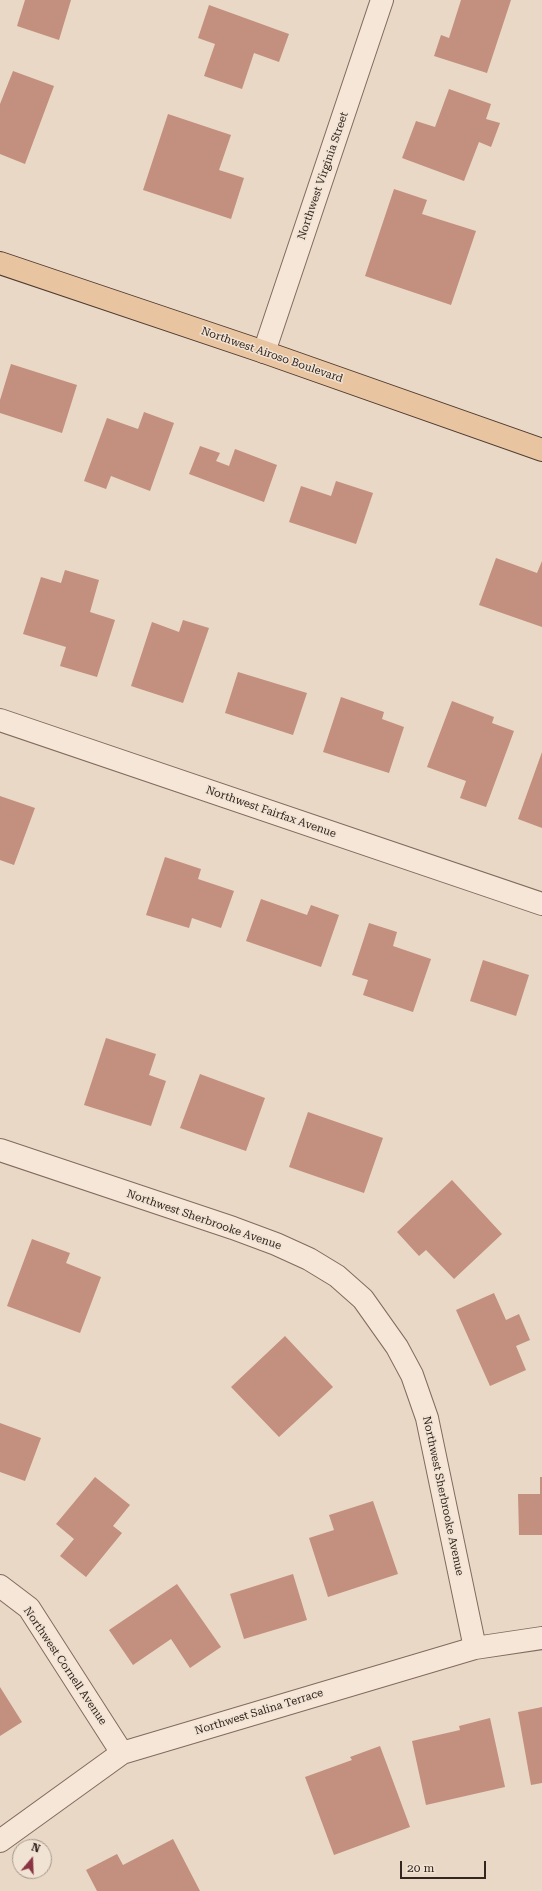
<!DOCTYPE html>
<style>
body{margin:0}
#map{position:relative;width:542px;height:1891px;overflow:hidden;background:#e9d8c5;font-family:"Roboto Serif",serif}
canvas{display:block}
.north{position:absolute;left:12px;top:1839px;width:40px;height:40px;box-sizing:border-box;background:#f1e3d3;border:1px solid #a5978b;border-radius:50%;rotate:19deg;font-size:11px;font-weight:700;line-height:16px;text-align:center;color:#33251f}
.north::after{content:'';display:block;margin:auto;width:14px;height:18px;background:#8a3443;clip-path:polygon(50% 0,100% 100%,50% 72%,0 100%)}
.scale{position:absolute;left:400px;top:1861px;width:86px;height:18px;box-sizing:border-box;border:2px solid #33251f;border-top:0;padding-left:5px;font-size:12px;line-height:14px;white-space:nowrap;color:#33251f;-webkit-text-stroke:3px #f1e3d3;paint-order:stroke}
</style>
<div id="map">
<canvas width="542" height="1891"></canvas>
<div class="north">N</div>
<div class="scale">20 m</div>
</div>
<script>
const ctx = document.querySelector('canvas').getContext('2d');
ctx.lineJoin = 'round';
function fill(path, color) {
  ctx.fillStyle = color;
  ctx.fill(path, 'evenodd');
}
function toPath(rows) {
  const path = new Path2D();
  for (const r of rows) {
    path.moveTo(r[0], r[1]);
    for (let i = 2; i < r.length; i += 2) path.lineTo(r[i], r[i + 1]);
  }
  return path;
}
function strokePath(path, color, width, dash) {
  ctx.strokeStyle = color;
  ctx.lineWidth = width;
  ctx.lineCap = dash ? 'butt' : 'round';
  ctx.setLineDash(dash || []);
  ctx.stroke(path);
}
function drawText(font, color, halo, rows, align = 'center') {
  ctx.font = font + ' "Roboto Serif",serif';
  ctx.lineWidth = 3;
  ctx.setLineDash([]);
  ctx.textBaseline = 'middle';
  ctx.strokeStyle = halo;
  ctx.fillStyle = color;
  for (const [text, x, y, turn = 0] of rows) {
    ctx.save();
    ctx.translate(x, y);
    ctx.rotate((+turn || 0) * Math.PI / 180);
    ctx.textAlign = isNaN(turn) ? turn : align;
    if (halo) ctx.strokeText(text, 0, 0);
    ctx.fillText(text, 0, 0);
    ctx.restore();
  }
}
fill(toPath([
 [25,0,71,0,59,40,17,26],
 [461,0,511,0,487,73,434,56,441,35,449,38],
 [209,5,289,34,279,62,254,53,242,89,204,76,215,44,198,38],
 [13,71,54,86,25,164,0,154,0,104],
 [449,89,491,104,486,119,500,123,491,147,479,142,464,181,402,158,416,121,435,127],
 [168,114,231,135,219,170,244,178,231,219,143,190],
 [394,189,427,200,422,214,476,231,451,305,365,276],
 [11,364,77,385,62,433,0,413,0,400],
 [144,412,174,423,150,491,111,476,106,489,84,481,107,418,138,429],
 [200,446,220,453,216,461,229,466,235,449,277,465,264,502,189,474],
 [336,481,373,493,356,544,289,522,301,486,331,496],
 [496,558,537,573,542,561,542,627,479,605],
 [65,570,99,580,90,612,115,620,97,677,60,666,66,647,23,634,41,577,61,583],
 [183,620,209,628,183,703,131,686,152,622,179,632],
 [238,672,307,693,293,735,225,713],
 [341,697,384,712,382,719,404,727,389,773,323,752],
 [452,701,494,717,492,723,514,731,486,807,460,798,466,781,427,767],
 [542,752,542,828,518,819],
 [0,796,35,808,14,865,0,860],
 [165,857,201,869,198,879,234,891,221,928,192,918,189,928,146,915],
 [261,899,307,915,311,905,339,915,321,967,246,941],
 [369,923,397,932,393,946,431,959,413,1012,363,995,368,980,352,975],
 [483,960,529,975,516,1016,470,1001],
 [106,1038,156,1054,149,1075,166,1081,151,1126,84,1105],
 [200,1074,265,1098,246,1151,180,1128],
 [308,1112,383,1138,364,1193,289,1167],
 [452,1180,502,1234,454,1279,426,1250,419,1256,397,1232],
 [32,1239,70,1253,66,1263,101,1277,80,1333,7,1306],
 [494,1293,506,1320,519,1314,530,1340,516,1346,526,1370,490,1386,456,1310],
 [285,1336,333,1387,279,1437,231,1387],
 [0,1423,41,1438,25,1481,0,1472],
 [95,1477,130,1505,113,1526,122,1533,86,1577,60,1556,74,1539,56,1524],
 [540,1477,542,1477,542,1535,519,1535,518,1494,540,1494],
 [373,1501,398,1574,328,1597,309,1538,334,1530,329,1515],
 [293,1574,307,1620,244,1639,230,1594],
 [177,1584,221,1647,190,1668,171,1639,133,1665,109,1630],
 [0,1687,22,1722,0,1736],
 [542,1707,542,1783,531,1785,518,1712],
 [490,1718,505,1787,426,1805,412,1741,460,1730,459,1726],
 [380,1746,410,1827,334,1855,305,1777,352,1760,350,1757],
 [173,1839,200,1891,97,1891,86,1870,117,1854,123,1865]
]), '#c38f7f');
const minor = toPath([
 [264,352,382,0],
 [0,720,542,904],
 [0,1150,233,1228,276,1244,309,1259,337,1276,363,1299,397,1347,412,1375,427,1418,475,1648],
 [0,1586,29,1608,122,1753],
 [0,1841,122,1753,475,1648,542,1638]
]);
const major = toPath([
 [0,263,264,352,542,450]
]);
strokePath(minor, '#826a5d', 24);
strokePath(major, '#503a31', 24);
strokePath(minor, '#f5e6d7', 22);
strokePath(major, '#e8c5a0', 22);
drawText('11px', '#33251f', '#f1e3d3', [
 ["Northwest Virginia Street",323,176,-71],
 ["Northwest Airoso Boulevard",272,355,19],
 ["Northwest Fairfax Avenue",271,812,19],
 ["Northwest Sherbrooke Avenue",204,1220,19],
 ["Northwest Sherbrooke Avenue",443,1496,78],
 ["Northwest Cornell Avenue",65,1666,56],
 ["Northwest Salina Terrace",259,1712,-17]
]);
</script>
